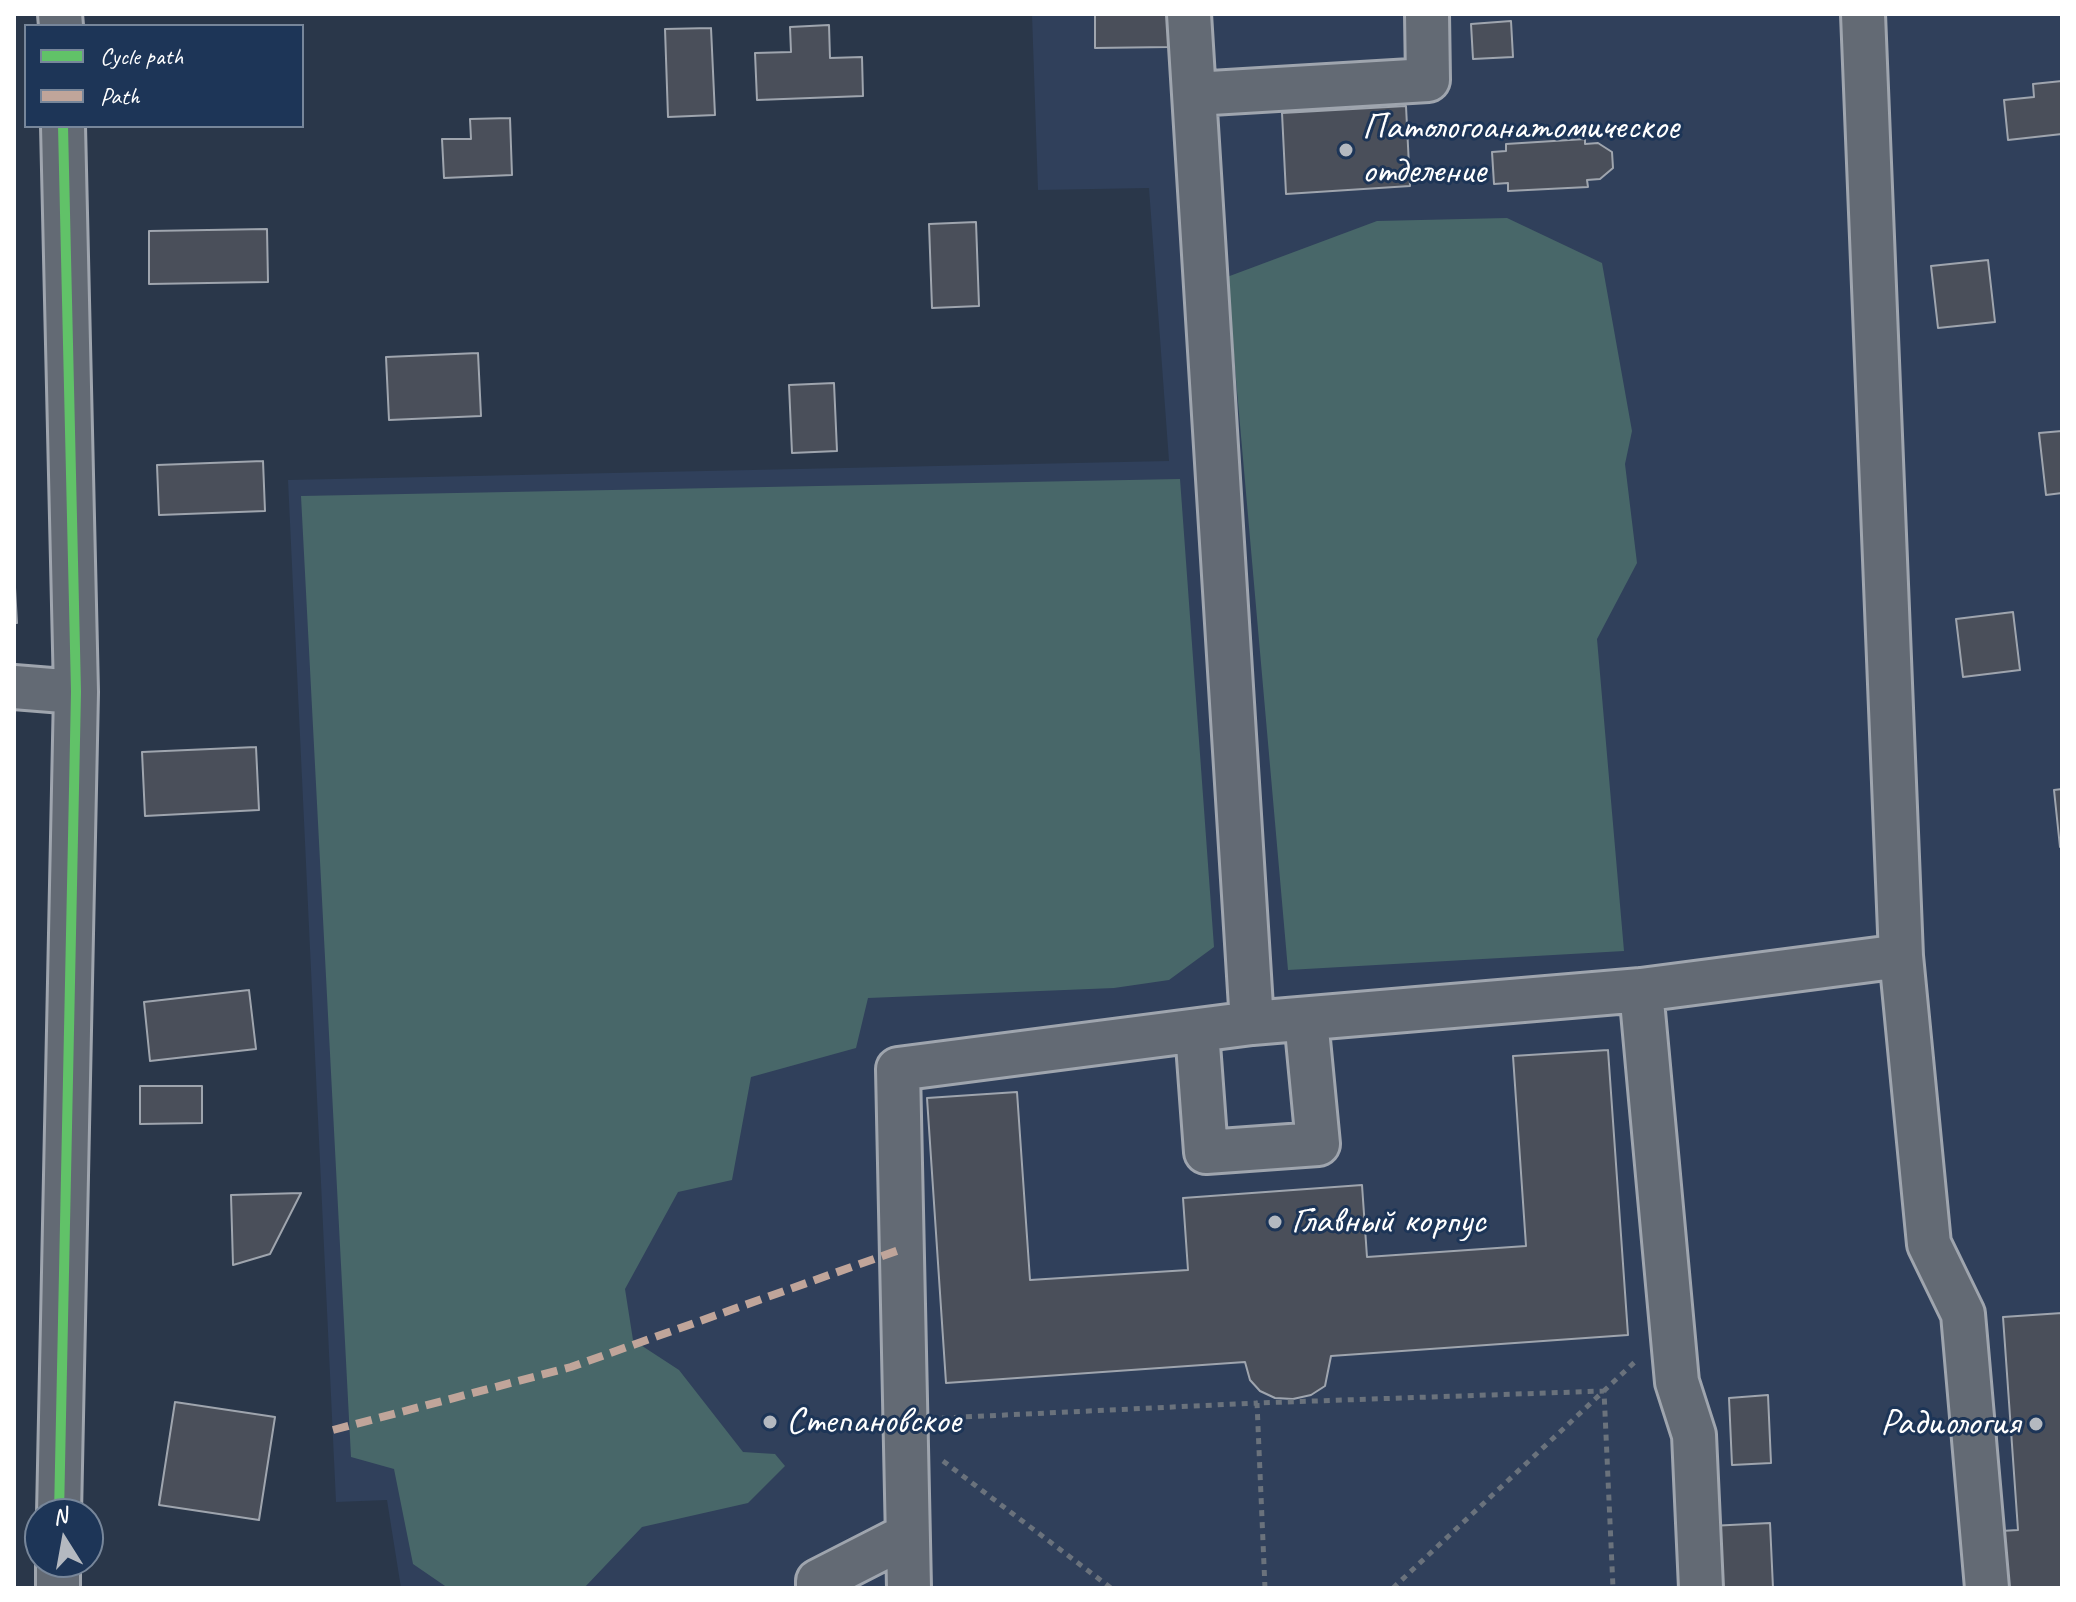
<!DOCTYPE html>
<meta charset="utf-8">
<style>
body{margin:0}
#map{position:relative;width:2076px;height:1602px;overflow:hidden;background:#2a374a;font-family:Caveat,sans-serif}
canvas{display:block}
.frame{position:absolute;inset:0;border:16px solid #fff;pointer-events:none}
.legend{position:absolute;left:24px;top:24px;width:280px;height:104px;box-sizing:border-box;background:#1d3557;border:2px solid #77869a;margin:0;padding:10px 14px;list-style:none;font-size:24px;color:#fff}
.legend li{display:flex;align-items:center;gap:16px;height:40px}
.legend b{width:40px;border:2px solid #77869a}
.north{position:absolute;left:24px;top:1498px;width:80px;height:80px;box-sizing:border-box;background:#1d3557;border:2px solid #77869a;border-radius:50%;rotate:349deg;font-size:22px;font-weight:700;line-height:32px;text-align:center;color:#fff}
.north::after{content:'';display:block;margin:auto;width:28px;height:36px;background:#b4b9c0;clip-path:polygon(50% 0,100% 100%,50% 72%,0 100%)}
</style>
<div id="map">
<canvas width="2076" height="1602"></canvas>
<div class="frame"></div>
<ul class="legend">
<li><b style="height:10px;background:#61c268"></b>Cycle path</li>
<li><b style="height:10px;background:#c0a59a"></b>Path</li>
</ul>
<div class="north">N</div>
</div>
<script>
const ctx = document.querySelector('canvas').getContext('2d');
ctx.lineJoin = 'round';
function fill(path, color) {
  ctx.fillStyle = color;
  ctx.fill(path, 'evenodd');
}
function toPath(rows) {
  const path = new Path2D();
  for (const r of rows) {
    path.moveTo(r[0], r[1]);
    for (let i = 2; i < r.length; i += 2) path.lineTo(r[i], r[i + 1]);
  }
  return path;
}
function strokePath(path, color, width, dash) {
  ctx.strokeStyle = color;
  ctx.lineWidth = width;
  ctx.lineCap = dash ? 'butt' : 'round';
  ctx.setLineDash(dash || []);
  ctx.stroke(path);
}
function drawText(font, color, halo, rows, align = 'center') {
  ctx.font = font + ' Caveat,sans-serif';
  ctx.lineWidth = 6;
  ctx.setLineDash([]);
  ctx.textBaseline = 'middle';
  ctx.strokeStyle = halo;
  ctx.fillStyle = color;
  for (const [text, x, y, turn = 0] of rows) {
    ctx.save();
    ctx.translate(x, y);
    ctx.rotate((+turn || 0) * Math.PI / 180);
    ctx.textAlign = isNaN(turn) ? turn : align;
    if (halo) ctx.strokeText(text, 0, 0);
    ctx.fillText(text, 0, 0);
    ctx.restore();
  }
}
fill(toPath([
 [1032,14,2062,14,2062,1588,401,1588,387,1500,336,1502,288,480,1169,461,1149,188,1038,190]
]), '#30405b');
fill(toPath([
 [1507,218,1602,263,1632,431,1625,464,1637,563,1597,639,1624,951,1288,970,1227,277,1377,221],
 [1180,479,1214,947,1169,980,1114,988,868,998,856,1048,751,1077,732,1180,678,1192,625,1289,633,1340,679,1370,743,1452,775,1454,785,1466,748,1503,642,1527,584,1588,448,1588,413,1564,394,1469,351,1457,301,496]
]), '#486769');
const building = toPath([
 [1095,14,1168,14,1169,47,1095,48,1095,14],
 [1511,21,1513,57,1473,59,1471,24,1511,21],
 [829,25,830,58,862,57,863,96,757,100,755,53,791,52,790,27,829,25],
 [711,28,715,115,668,117,665,29,711,28],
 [2062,81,2062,134,2008,140,2004,100,2034,97,2033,84,2062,81],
 [1406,106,1410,186,1286,194,1282,113,1406,106],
 [510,118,512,175,444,178,442,139,471,139,470,119,510,118],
 [1585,139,1585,144,1598,143,1612,152,1613,168,1600,179,1587,180,1588,187,1508,191,1508,183,1494,184,1492,152,1506,151,1506,144,1585,139],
 [976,222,979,306,932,308,929,224,976,222],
 [267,229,268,282,149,284,149,231,267,229],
 [1988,260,1995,322,1938,328,1931,266,1988,260],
 [478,353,481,416,389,420,386,357,478,353],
 [834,383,837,451,792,453,789,385,834,383],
 [2062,431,2062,493,2046,495,2039,433,2062,431],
 [263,461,265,511,159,515,157,465,263,461],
 [14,570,17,623,14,623,14,570],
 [2013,612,2020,670,1963,677,1956,619,2013,612],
 [256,747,259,810,145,816,142,752,256,747],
 [2062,789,2062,847,2060,847,2054,790,2062,789],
 [249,990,256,1049,150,1061,144,1002,249,990],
 [1608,1050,1628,1335,1331,1356,1325,1386,1311,1395,1293,1399,1275,1398,1260,1391,1250,1380,1245,1362,946,1383,927,1098,1017,1092,1030,1280,1188,1270,1183,1198,1362,1185,1367,1257,1526,1246,1513,1056,1608,1050],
 [140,1086,202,1086,202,1123,140,1124,140,1086],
 [301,1193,270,1254,233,1265,231,1195,301,1193],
 [2062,1313,2062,1588,2005,1588,2001,1531,2018,1530,2003,1317,2062,1313],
 [1768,1395,1771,1463,1732,1465,1729,1398,1768,1395],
 [175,1402,275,1417,259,1520,159,1505,175,1402],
 [1770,1523,1773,1588,1713,1588,1710,1526,1770,1523]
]);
fill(building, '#4a4f5a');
strokePath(building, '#9fa5ae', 2);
const minor = toPath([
 [60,14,61,26],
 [1189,14,1252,1023],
 [1863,14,1901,956,1929,1244,1963,1314,1987,1588],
 [1194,94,1428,80,1427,14],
 [14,687,76,692],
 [1641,990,1677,1382,1694,1435,1701,1588],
 [1197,1031,1206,1152,1318,1144,1306,1019],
 [59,1514,76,692,63,126],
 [58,1588,58,1562],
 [818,1588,818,1581,906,1536],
 [909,1588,898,1069,1252,1023,1641,990,1901,956]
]);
strokePath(minor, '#9fa5ae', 48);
strokePath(toPath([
 [942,1418,1257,1403],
 [943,1461,1111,1588],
 [1265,1588,1257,1403,1604,1391,1613,1588],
 [1393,1588,1638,1359]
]), '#6a727c', 5, [6, 6]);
strokePath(minor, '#636a74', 42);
strokePath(toPath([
 [333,1430,571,1367,902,1249]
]), '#c0a59a', 8, [16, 8]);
strokePath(toPath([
 [59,1514,76,692,63,126]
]), '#61c268', 10);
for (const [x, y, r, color] of [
 [1346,150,8,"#b4b9c0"],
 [1275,1222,8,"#b4b9c0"],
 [770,1422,8,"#b4b9c0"],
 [2036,1424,8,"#b4b9c0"]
]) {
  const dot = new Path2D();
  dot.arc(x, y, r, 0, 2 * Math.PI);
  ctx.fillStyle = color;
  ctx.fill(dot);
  strokePath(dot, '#1d3557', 3);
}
drawText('38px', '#fff', '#1d3557', [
 ["Патологоанатомическое",1362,128],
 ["отделение",1362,172],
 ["Главный корпус",1291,1222],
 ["Степановское",786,1422],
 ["Радиология",2020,1424,"right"]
], 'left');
</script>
